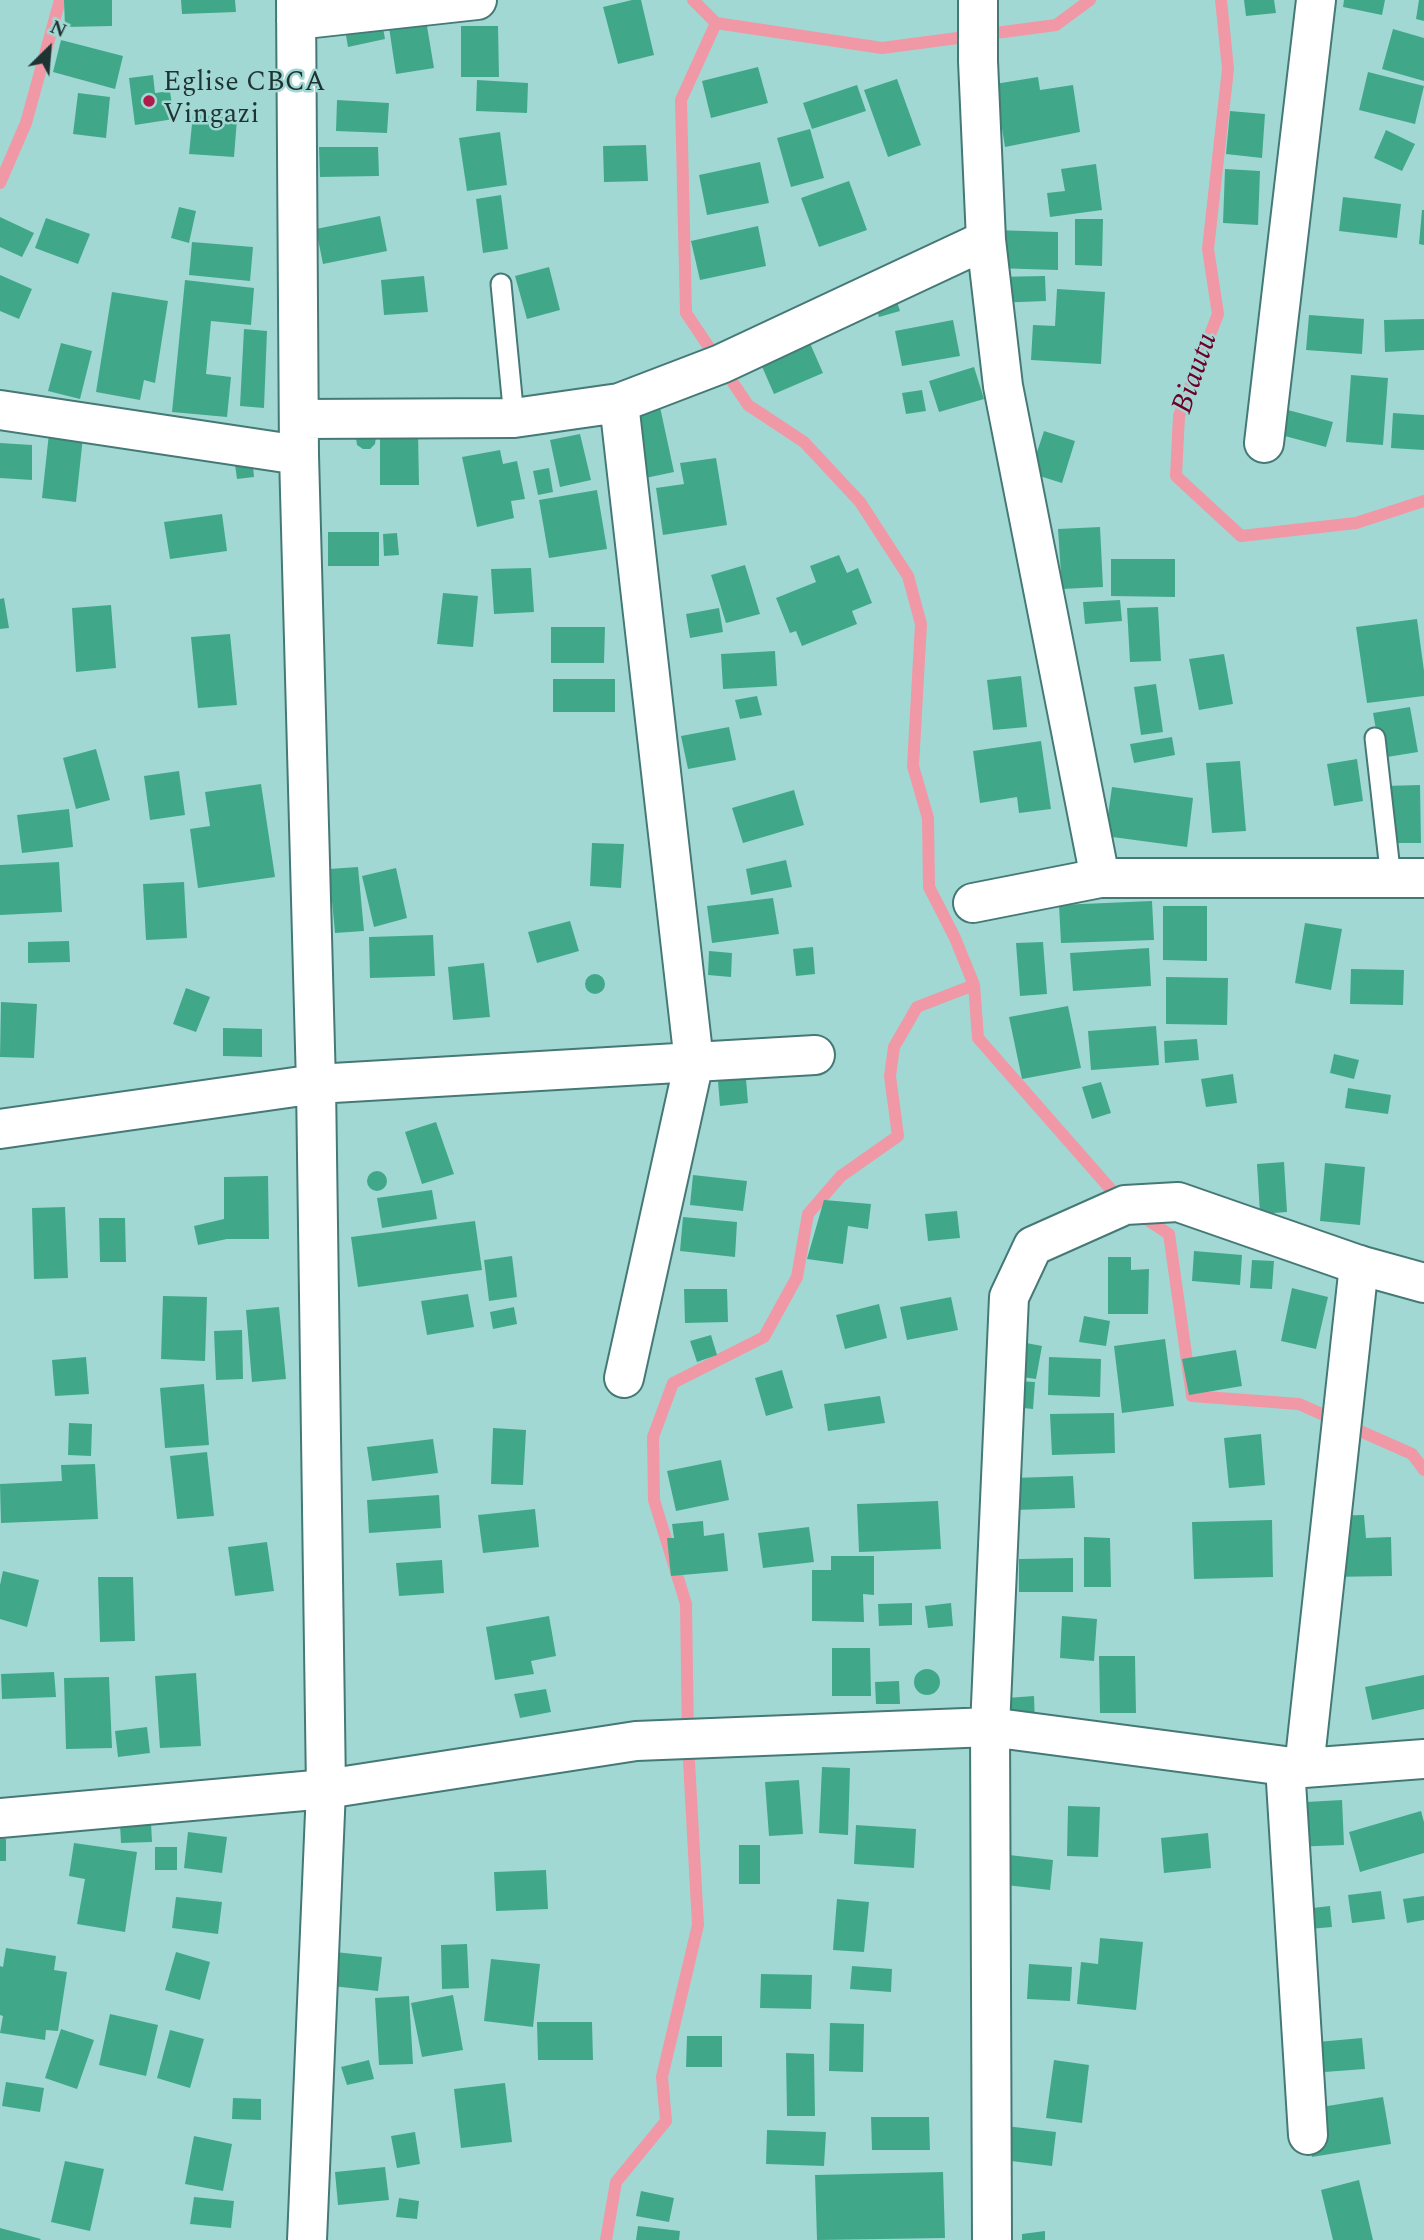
<!DOCTYPE html>
<style>
body{margin:0}
#map{position:relative;width:1424px;height:2240px;overflow:hidden;background:#a2d8d4;font-family:Spectral,serif}
canvas{display:block}
.north{position:absolute;left:14px;top:14px;width:70px;height:70px;-webkit-text-stroke:5px #a2d8d4;paint-order:stroke;rotate:25deg;font-size:19px;font-weight:700;line-height:28px;text-align:center;color:#1e3433}
.north::after{content:'';display:block;margin:auto;width:24px;height:32px;background:#1e3433;clip-path:polygon(50% 0,100% 100%,50% 72%,0 100%)}
</style>
<div id="map">
<canvas width="1424" height="2240"></canvas>
<div class="north">N</div>
</div>
<script>
const ctx = document.querySelector('canvas').getContext('2d');
ctx.lineJoin = 'round';
function toPath(rows) {
  const path = new Path2D();
  for (const r of rows) {
    if (r.length === 3) {
      path.moveTo(r[0] + r[2], r[1]);
      path.arc(r[0], r[1], r[2], 0, 2 * Math.PI);
      continue;
    }
    path.moveTo(r[0], r[1]);
    for (let i = 2; i < r.length; i += 2) path.lineTo(r[i], r[i + 1]);
  }
  return path;
}
function strokePath(path, color, width, dash) {
  ctx.strokeStyle = color;
  ctx.lineWidth = width;
  ctx.lineCap = dash ? 'butt' : 'round';
  ctx.setLineDash(dash || []);
  ctx.stroke(path);
}
function fill(path, color) {
  ctx.fillStyle = color;
  ctx.fill(path, 'evenodd');
}
function drawText(font, color, halo, rows, align = 'center') {
  ctx.font = font + ' Spectral,serif';
  ctx.lineWidth = 5;
  ctx.setLineDash([]);
  ctx.textBaseline = 'middle';
  ctx.strokeStyle = halo;
  ctx.fillStyle = color;
  for (const [text, x, y, turn = 0] of rows) {
    ctx.save();
    ctx.translate(x, y);
    ctx.rotate((+turn || 0) * Math.PI / 180);
    ctx.textAlign = isNaN(turn) ? turn : align;
    if (halo) ctx.strokeText(text, 0, 0);
    ctx.fillText(text, 0, 0);
    ctx.restore();
  }
}
strokePath(toPath([
 [693,0,716,23,882,48,1056,25,1090,0],
 [1221,0,1228,69,1208,249,1218,314,1179,416,1176,476,1241,536,1356,523,1424,501],
 [0,183,26,123,60,0],
 [974,985,978,1038,1121,1201],
 [1138,1214,1169,1234,1192,1396,1299,1404,1412,1454,1424,1470],
 [606,2240,616,2182,666,2121,662,2077,698,1925,688,1743,686,1604,654,1500,653,1437,673,1383,764,1337,797,1277,808,1214,841,1176,898,1136,890,1076,894,1047,917,1007,974,985,955,938,929,887,928,818,913,766,921,624,908,576,860,502,804,442,748,405,686,313,681,100,716,23]
]), '#f098a5', 12);
fill(toPath([
 [64,0,112,0,112,26,65,27],
 [181,0,235,0,236,12,182,14],
 [632,0,641,0,654,55,618,64,603,7],
 [1244,0,1274,0,1276,13,1246,16],
 [1344,0,1385,0,1382,15,1343,7],
 [1419,0,1424,0,1424,21,1416,19],
 [424,8,434,68,396,74,387,14],
 [381,16,385,39,348,47,344,24],
 [461,26,498,26,499,77,461,77],
 [1393,29,1424,38,1424,81,1382,69],
 [61,40,123,56,115,89,53,72],
 [758,67,768,103,711,118,702,81],
 [1368,72,1424,86,1415,124,1359,110],
 [153,75,155,93,170,91,174,119,135,125,129,78],
 [1038,77,1040,90,1073,85,1080,132,1005,147,995,84],
 [897,79,921,145,888,157,864,90],
 [477,80,528,83,527,113,476,111],
 [857,85,866,111,812,129,803,103],
 [78,93,110,97,106,138,73,134],
 [337,100,389,103,387,133,336,131],
 [1230,111,1265,114,1262,158,1226,154],
 [193,114,237,119,234,157,189,154],
 [810,129,824,178,791,187,777,138],
 [1386,130,1415,144,1402,171,1374,158],
 [500,132,507,185,467,191,459,138],
 [646,145,648,181,604,182,603,146],
 [319,147,378,147,379,176,320,177],
 [760,162,769,203,707,215,699,175],
 [1096,164,1102,210,1050,217,1047,193,1065,191,1061,169],
 [1225,169,1260,171,1258,225,1223,223],
 [849,181,867,230,819,247,801,198],
 [501,195,508,249,483,253,476,199],
 [1343,197,1401,204,1397,238,1339,231],
 [179,207,196,211,189,243,171,238],
 [1422,210,1424,210,1424,245,1419,244],
 [380,216,387,251,323,264,316,229],
 [0,217,34,233,22,257,0,247],
 [46,218,90,234,78,264,35,248],
 [1075,219,1103,219,1102,266,1075,265],
 [758,226,766,266,700,280,691,241],
 [993,230,1058,232,1058,270,993,268],
 [192,242,253,247,250,281,189,275],
 [549,267,560,310,527,319,515,276],
 [0,275,32,289,19,319,0,311],
 [424,276,428,312,384,315,381,280],
 [1045,276,1046,301,994,303,994,277],
 [185,280,254,288,251,325,211,321,206,374,231,377,227,417,172,412],
 [1057,289,1105,292,1101,364,1031,360,1033,325,1055,326],
 [112,292,168,301,155,383,144,380,140,400,96,392],
 [894,292,900,311,879,317,873,298],
 [1309,315,1364,319,1362,354,1306,350],
 [1424,319,1424,350,1385,352,1384,320],
 [953,320,960,356,902,366,895,331],
 [244,329,267,331,264,408,240,406],
 [809,341,823,373,774,394,760,362],
 [61,343,92,351,80,399,48,391],
 [974,367,984,399,939,412,929,381],
 [1351,375,1388,378,1383,445,1346,442],
 [922,390,926,411,906,414,902,393],
 [660,407,674,472,636,480,622,415],
 [1288,410,1333,422,1326,447,1281,435],
 [1393,413,1424,415,1424,450,1391,448],
 [380,430,418,430,419,485,380,485],
 [1044,431,1075,441,1062,483,1030,473],
 [49,433,83,437,76,502,42,498],
 [580,434,591,480,560,487,550,440],
 [376,437,375,444,370,449,363,449,357,445,356,438],
 [0,443,32,445,32,480,0,478],
 [500,450,503,464,517,461,525,499,511,501,514,518,477,527,462,457],
 [252,455,254,477,237,479,234,457],
 [716,458,727,525,663,535,656,488,684,484,680,463],
 [549,468,553,492,538,495,533,471],
 [597,490,607,549,549,558,539,500],
 [222,514,227,551,170,559,164,522],
 [1100,527,1103,587,1062,589,1058,529],
 [328,532,379,532,379,566,328,566],
 [397,533,399,555,384,556,383,534],
 [839,555,847,573,858,568,872,603,852,611,857,624,802,646,796,631,790,633,776,598,816,582,810,566],
 [1111,559,1175,559,1175,597,1111,596],
 [745,565,760,614,726,623,711,575],
 [531,568,534,612,494,614,491,569],
 [443,593,478,596,473,647,437,644],
 [4,598,9,628,0,629,0,599],
 [1120,600,1122,621,1085,624,1083,602],
 [111,605,116,668,76,672,72,608],
 [1158,607,1161,661,1130,662,1127,608],
 [719,608,723,632,690,638,686,614],
 [1417,619,1424,671,1424,696,1367,703,1356,627],
 [551,627,605,627,604,663,551,663],
 [230,634,237,705,198,708,191,637],
 [775,651,777,686,723,689,721,654],
 [1224,654,1233,704,1199,710,1189,659],
 [1021,676,1027,727,993,730,987,680],
 [553,679,615,679,615,712,553,712],
 [1156,684,1163,732,1141,735,1134,687],
 [757,696,762,715,740,719,735,700],
 [1410,707,1418,752,1381,758,1373,713],
 [729,727,736,760,688,769,681,736],
 [1172,737,1175,755,1134,763,1130,744],
 [1041,741,1051,809,1019,813,1017,797,980,803,973,751],
 [96,749,110,800,76,809,63,758],
 [1357,759,1363,801,1334,806,1327,764],
 [1240,761,1246,831,1212,833,1206,763],
 [179,771,185,815,150,820,144,776],
 [261,784,275,877,198,888,190,829,210,826,205,792],
 [1420,785,1421,843,1385,843,1384,786],
 [1112,787,1193,798,1187,847,1105,836],
 [794,790,804,825,743,843,732,808],
 [69,809,73,847,22,853,17,815],
 [592,843,624,844,621,888,590,886],
 [786,860,792,887,751,895,746,869],
 [59,862,62,912,0,915,0,865],
 [358,867,364,931,335,933,329,869],
 [396,868,407,918,374,927,362,876],
 [184,882,187,938,146,940,143,884],
 [773,898,779,934,712,943,707,906],
 [1152,901,1154,940,1061,943,1059,905],
 [1163,906,1207,906,1207,961,1163,960],
 [570,921,579,951,537,963,528,932],
 [1305,923,1342,929,1331,990,1295,983],
 [433,935,435,976,370,978,369,937],
 [69,941,70,962,28,963,28,942],
 [1043,942,1047,994,1020,996,1016,943],
 [813,947,815,974,796,976,793,949],
 [1149,948,1151,986,1073,991,1070,953],
 [709,951,732,953,731,977,708,975],
 [484,963,490,1017,453,1020,448,967],
 [1351,969,1404,970,1403,1005,1350,1004],
 [595,984,10],
 [1166,977,1228,978,1227,1025,1166,1024],
 [186,988,210,997,196,1032,173,1024],
 [1,1002,37,1004,34,1058,0,1057],
 [1068,1006,1081,1068,1022,1079,1009,1017],
 [1156,1026,1159,1065,1091,1070,1088,1031],
 [223,1028,262,1029,262,1057,223,1056],
 [1197,1039,1199,1060,1165,1063,1164,1041],
 [1334,1054,1359,1060,1354,1079,1330,1073],
 [1233,1074,1237,1103,1206,1107,1201,1079],
 [746,1079,748,1103,720,1106,718,1081],
 [1101,1082,1111,1113,1092,1119,1082,1087],
 [1348,1088,1391,1095,1388,1114,1345,1108],
 [436,1122,454,1174,422,1184,405,1132],
 [1284,1162,1287,1212,1260,1214,1257,1164],
 [1325,1163,1365,1167,1360,1225,1320,1221],
 [377,1181,10],
 [693,1175,747,1181,743,1211,690,1205],
 [268,1176,269,1239,227,1239,198,1245,194,1226,224,1219,224,1177],
 [432,1190,437,1219,382,1228,377,1198],
 [824,1200,871,1204,868,1229,848,1226,843,1264,807,1259],
 [65,1207,68,1278,34,1279,32,1208],
 [957,1211,960,1238,928,1241,925,1214],
 [683,1217,737,1222,735,1257,680,1251],
 [99,1218,125,1218,126,1262,100,1262],
 [475,1221,482,1270,358,1287,351,1237],
 [1194,1251,1242,1255,1240,1285,1192,1281],
 [512,1256,517,1297,489,1301,484,1260],
 [1108,1257,1131,1257,1131,1270,1149,1269,1148,1314,1108,1314],
 [1252,1260,1274,1261,1272,1289,1250,1288],
 [1292,1288,1328,1297,1316,1349,1281,1341],
 [684,1289,727,1289,728,1322,685,1323],
 [468,1294,474,1327,427,1335,421,1301],
 [163,1296,207,1297,205,1361,161,1359],
 [951,1297,958,1330,907,1340,900,1307],
 [879,1304,887,1338,845,1349,836,1315],
 [279,1307,286,1379,252,1382,246,1310],
 [514,1307,517,1324,493,1329,490,1312],
 [1084,1316,1110,1321,1106,1346,1079,1342],
 [242,1330,243,1379,216,1380,214,1331],
 [711,1335,717,1355,697,1362,690,1341],
 [1165,1339,1174,1406,1122,1413,1114,1346],
 [1021,1342,1042,1346,1036,1379,1015,1376],
 [1236,1350,1242,1386,1189,1395,1182,1359],
 [86,1357,89,1394,55,1396,52,1360],
 [1049,1357,1101,1359,1100,1397,1048,1395],
 [782,1370,793,1408,766,1416,755,1378],
 [1017,1381,1035,1382,1033,1409,1014,1407],
 [204,1384,209,1445,165,1448,160,1388],
 [880,1396,885,1423,828,1431,824,1404],
 [1114,1413,1115,1453,1052,1455,1050,1414],
 [69,1423,92,1424,91,1456,68,1455],
 [493,1428,526,1430,523,1485,491,1484],
 [1261,1434,1265,1485,1229,1488,1224,1438],
 [433,1439,438,1473,372,1481,367,1447],
 [207,1452,214,1516,177,1519,170,1456],
 [721,1460,729,1500,676,1511,667,1471],
 [95,1464,98,1519,1,1523,0,1484,62,1481,61,1465],
 [1073,1476,1075,1508,1015,1510,1013,1478],
 [439,1495,441,1528,369,1533,367,1500],
 [938,1501,941,1549,859,1552,857,1504],
 [535,1509,539,1547,483,1553,478,1515],
 [1364,1515,1366,1538,1391,1537,1392,1576,1329,1577,1327,1516],
 [1272,1520,1273,1577,1194,1579,1192,1522],
 [703,1521,704,1536,724,1533,728,1571,671,1576,667,1538,674,1538,672,1524],
 [809,1527,814,1562,763,1568,758,1533],
 [1084,1537,1110,1538,1111,1587,1084,1587],
 [267,1542,274,1591,235,1596,228,1547],
 [831,1556,874,1556,874,1595,863,1594,864,1622,812,1621,812,1570,831,1570],
 [1073,1558,1073,1592,1019,1592,1019,1559],
 [442,1560,444,1593,399,1596,396,1563],
 [3,1571,39,1580,27,1627,0,1619,0,1585],
 [98,1577,133,1577,135,1641,100,1642],
 [912,1603,912,1625,879,1626,878,1604],
 [951,1603,953,1626,928,1628,925,1606],
 [549,1616,556,1656,531,1661,534,1674,495,1680,486,1627],
 [1062,1616,1097,1619,1094,1661,1060,1658],
 [832,1648,870,1648,871,1696,832,1696],
 [1099,1656,1135,1656,1136,1713,1100,1713],
 [927,1682,13],
 [54,1672,56,1697,2,1699,1,1674],
 [196,1673,201,1746,160,1748,155,1676],
 [1424,1675,1424,1709,1372,1720,1365,1687],
 [109,1677,112,1748,66,1749,64,1678],
 [899,1681,900,1704,876,1704,875,1682],
 [546,1689,551,1712,520,1718,514,1694],
 [1034,1696,1035,1726,1009,1727,1007,1698],
 [147,1727,150,1753,118,1757,115,1731],
 [822,1767,850,1768,848,1835,819,1833],
 [799,1780,803,1834,769,1836,765,1782],
 [1342,1800,1344,1845,1291,1847,1288,1803],
 [150,1804,152,1842,121,1843,119,1805],
 [1068,1806,1100,1807,1098,1857,1067,1856],
 [1421,1811,1424,1822,1424,1853,1360,1872,1349,1832],
 [856,1825,916,1829,914,1868,854,1864],
 [188,1832,227,1837,222,1873,184,1868],
 [1208,1833,1211,1868,1164,1873,1161,1838],
 [0,1839,6,1839,6,1861,0,1861],
 [74,1843,137,1852,125,1932,77,1924,85,1879,69,1876],
 [739,1845,760,1845,760,1884,739,1884],
 [155,1847,177,1847,177,1870,155,1870],
 [1009,1855,1053,1860,1050,1890,1006,1885],
 [546,1870,548,1909,496,1911,494,1872],
 [1381,1891,1385,1919,1352,1923,1348,1895],
 [1424,1896,1424,1920,1407,1923,1403,1899],
 [176,1897,222,1902,218,1934,172,1928],
 [837,1899,869,1902,864,1952,833,1950],
 [1330,1906,1332,1927,1297,1930,1295,1910],
 [1100,1938,1143,1942,1136,2010,1077,2004,1081,1962,1098,1964],
 [467,1944,469,1988,442,1989,441,1945],
 [6,1948,56,1956,54,1970,67,1972,58,2031,46,2030,45,2040,0,2033,3,2016,0,2015,0,1966,3,1967],
 [176,1952,210,1962,200,2000,165,1990],
 [335,1952,382,1957,378,1991,332,1986],
 [491,1959,540,1964,533,2027,484,2021],
 [1029,1964,1072,1967,1070,2001,1027,1999],
 [852,1966,892,1969,891,1992,850,1989],
 [761,1974,812,1975,811,2009,760,2008],
 [453,1995,463,2050,422,2057,411,2003],
 [409,1996,413,2064,379,2065,375,1998],
 [110,2014,158,2025,146,2076,99,2065],
 [537,2022,592,2022,593,2060,538,2060],
 [830,2023,864,2024,863,2072,829,2071],
 [61,2029,94,2040,77,2089,45,2078],
 [170,2030,204,2039,190,2088,157,2078],
 [687,2036,722,2036,722,2067,686,2067],
 [1362,2038,1365,2069,1297,2074,1295,2044],
 [786,2053,814,2054,815,2116,787,2116],
 [369,2060,374,2079,347,2085,341,2067],
 [1054,2060,1089,2065,1082,2123,1046,2118],
 [6,2082,44,2088,40,2112,2,2106],
 [505,2083,512,2142,461,2148,454,2089],
 [1383,2097,1391,2144,1312,2157,1303,2110],
 [233,2098,261,2099,261,2120,232,2119],
 [871,2117,929,2117,930,2150,872,2150],
 [1006,2126,1056,2132,1052,2166,1003,2160],
 [767,2130,826,2132,824,2166,766,2164],
 [415,2132,420,2164,397,2168,391,2136],
 [194,2136,232,2144,223,2191,185,2184],
 [65,2161,104,2169,90,2231,51,2222],
 [385,2167,389,2200,338,2205,335,2172],
 [943,2172,945,2238,817,2240,815,2175],
 [1359,2180,1373,2240,1333,2240,1321,2190],
 [641,2191,674,2198,669,2222,636,2216],
 [194,2197,234,2201,231,2228,190,2224],
 [399,2198,419,2201,417,2219,396,2217],
 [638,2226,680,2231,679,2240,636,2240],
 [0,2228,41,2239,40,2240,0,2240],
 [1045,2231,1045,2240,1022,2240,1022,2234]
]), '#40a889');
const lane = toPath([
 [501,284,514,418],
 [1375,738,1391,879]
]);
const street = toPath([
 [296,0,299,455,316,1084,326,1789,307,2240],
 [978,0,978,61,986,240,1003,386,1100,878],
 [296,20,477,0],
 [619,403,694,1062,624,1378],
 [0,410,299,455],
 [299,419,514,418,619,403,721,364,986,240],
 [1264,443,1316,0],
 [973,903,1100,878,1424,878],
 [0,1129,316,1084,815,1055],
 [1285,1766,1308,2135],
 [1304,1768,1359,1265],
 [992,2240,990,1727,1285,1766,1304,1768,1424,1759]
]);
const secondary = toPath([
 [0,1818,326,1789,636,1741,990,1727,1009,1297,1033,1246,1125,1205,1178,1202,1359,1265,1424,1283]
]);
strokePath(lane, '#457976', 23);
strokePath(street, '#457976', 42);
strokePath(secondary, '#457976', 42);
strokePath(lane, '#fff', 19);
strokePath(street, '#fff', 38);
strokePath(secondary, '#fff', 38);
for (const [x, y, r, color] of [
 [149,101,7,"#af1c49"]
]) {
  const dot = new Path2D();
  dot.arc(x, y, r, 0, 2 * Math.PI);
  ctx.fillStyle = color;
  ctx.fill(dot);
  strokePath(dot, '#a2d8d4', 2.5);
}
drawText('28px', '#1e3433', '#a2d8d4', [
 ["Eglise CBCA",163,85],
 ["Vingazi",163,117]
], 'left');
drawText('italic 30px', '#6c0027', '#a2d8d4', [
 ["Biautu",1197,374,-71]
]);
</script>
